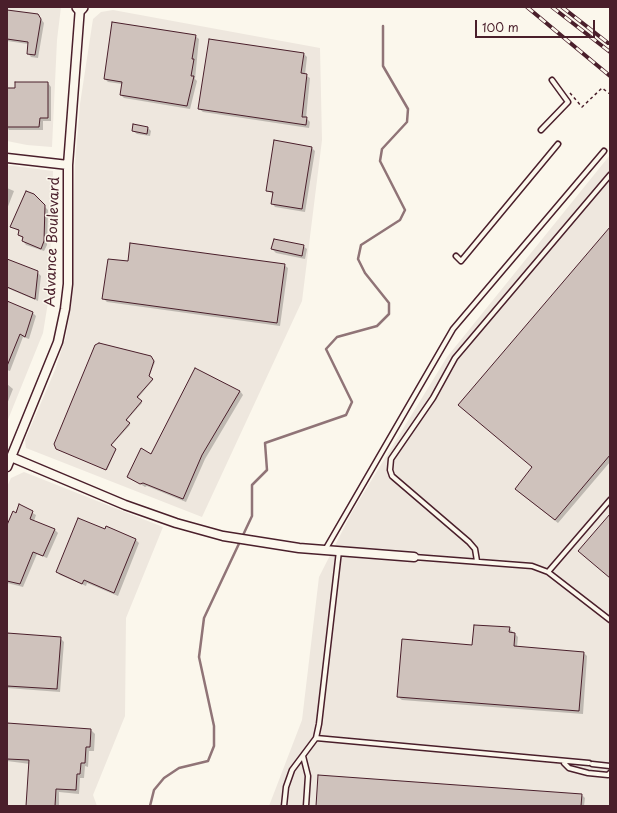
<!DOCTYPE html>
<style>
body{margin:0}
#map{position:relative;width:617px;height:813px;overflow:hidden;background:#fbf7ec;font-family:"Playpen Sans",sans-serif}
canvas{display:block}
.frame{position:absolute;inset:0;border:8px solid #4a1f2b;pointer-events:none}
.scale{position:absolute;left:475px;top:20px;width:120px;height:18px;box-sizing:border-box;border:2px solid #4a1f2b;border-top:0;padding-left:5px;font-size:12px;line-height:14px;white-space:nowrap;color:#4a1f2b;-webkit-text-stroke:3px #fbf7ec;paint-order:stroke}
</style>
<div id="map">
<canvas width="617" height="813"></canvas>
<div class="frame"></div>
<div class="scale">100 m</div>
</div>
<script>
const ctx = document.querySelector('canvas').getContext('2d');
ctx.lineJoin = 'round';
function fill(path, color) {
  ctx.fillStyle = color;
  ctx.fill(path, 'evenodd');
}
function toPath(rows) {
  const path = new Path2D();
  for (const r of rows) {
    path.moveTo(r[0], r[1]);
    for (let i = 2; i < r.length; i += 2) path.lineTo(r[i], r[i + 1]);
  }
  return path;
}
function strokePath(path, color, width, dash) {
  ctx.strokeStyle = color;
  ctx.lineWidth = width;
  ctx.lineCap = dash ? 'butt' : 'round';
  ctx.setLineDash(dash || []);
  ctx.stroke(path);
}
function drawText(font, color, halo, rows, align = 'center') {
  ctx.font = font + ' "Playpen Sans",sans-serif';
  ctx.lineWidth = 3;
  ctx.setLineDash([]);
  ctx.textBaseline = 'middle';
  ctx.strokeStyle = halo;
  ctx.fillStyle = color;
  for (const [text, x, y, turn = 0] of rows) {
    ctx.save();
    ctx.translate(x, y);
    ctx.rotate((+turn || 0) * Math.PI / 180);
    ctx.textAlign = isNaN(turn) ? turn : align;
    if (halo) ctx.strokeText(text, 0, 0);
    ctx.fillText(text, 0, 0);
    ctx.restore();
  }
}
fill(toPath([
 [7,7,61,7,57,40,52,147,27,145,7,141],
 [113,10,320,48,322,140,302,301,202,517,26,448,25,440,55,370,66,336,70,311,75,163,80,104,93,19,101,12],
 [610,155,610,806,269,806,302,720,319,577,352,512,447,357],
 [7,165,53,171,49,296,43,333,7,422],
 [24,472,163,527,126,618,125,716,93,795,97,806,7,806,7,487,11,478]
]), '#eee7de');
fill(toPath([
 [7,11,41,19,44,23,38,58,31,57,28,53,28,44,7,41],
 [195,36,199,39,195,79,197,81,190,109,124,98,121,95,122,84,108,82,105,79],
 [304,54,307,57,305,75,310,78,306,118,310,122,309,128,203,112,199,109],
 [48,83,51,87,51,121,43,121,43,130,9,130,7,128,7,89],
 [147,127,151,131,150,136,137,134,133,131],
 [312,148,315,151,305,212,275,207,272,203,273,194,267,190],
 [7,188,14,191,7,209],
 [33,195,48,210,47,245,44,251,26,245,23,241,24,239,19,235,20,232,12,227],
 [610,228,610,462,558,523,519,492,533,467],
 [303,246,307,249,305,259,276,253,272,249],
 [7,260,37,272,41,276,38,301,7,288],
 [128,262,284,265,288,268,280,326,107,302,104,299],
 [7,302,33,313,36,316,29,339,23,337,10,371,7,370],
 [153,359,155,362,149,377,153,380,137,399,142,403,126,421,130,425,111,446,116,450,107,470,57,447],
 [7,384,13,389,7,404],
 [240,391,243,395,205,459,186,502,147,486,145,487,128,476],
 [19,505,36,515,34,521,54,529,58,533,47,558,37,554,23,587,7,583,7,528],
 [107,527,136,540,139,543,118,596,87,583,86,586,60,575,57,572,105,531],
 [509,628,518,637,517,647,584,653,587,656,583,714,402,700,398,697,473,646],
 [7,634,60,638,64,642,60,692,7,688],
 [7,724,91,730,95,734,94,751,89,751,88,767,85,766,84,778,80,778,79,794,59,792,59,806,27,806,30,764,7,761],
 [582,795,585,798,584,806,317,806]
]), '#0003');
strokePath(toPath([
 [150,806,154,790,164,778,179,768,208,761,214,746,214,726,199,657,204,618,252,516,252,485,267,470,265,443,346,415,352,402,326,349,337,337,377,326,389,314,389,303,365,273,358,259,361,245,400,220,405,210,380,161,382,149,407,122,408,109,383,66,383,26]
]), '#907477', 2.5);
const building = toPath([
 [7,10,38,14,41,19,35,55,27,54,28,42,7,39,7,10],
 [112,22,196,35,192,59,194,59,191,76,194,76,187,106,120,95,122,82,104,79,112,22],
 [209,39,304,53,301,73,307,74,302,117,307,117,306,125,198,109,209,39],
 [15,82,48,82,48,118,40,118,39,127,7,127,7,88,15,88,15,82],
 [133,124,148,127,147,134,132,131,133,124],
 [274,140,312,147,302,209,271,204,273,192,266,191,274,140],
 [26,191,34,194,45,205,44,241,41,249,22,241,23,237,18,235,19,230,10,227,26,191],
 [610,227,610,455,555,520,515,489,532,467,458,405,610,227],
 [274,239,304,245,302,256,271,249,274,239],
 [130,243,285,264,277,323,102,299,108,259,128,261,130,243],
 [7,259,38,271,35,299,7,287,7,259],
 [7,301,33,312,25,337,20,334,7,366,7,301],
 [99,343,151,356,154,361,149,376,153,379,137,397,142,401,126,420,130,423,111,445,116,449,106,470,56,449,54,444,95,345,99,343],
 [195,368,240,391,202,455,183,499,143,483,140,484,127,477,141,448,151,454,195,368],
 [19,504,33,511,30,519,55,529,43,556,33,552,20,584,7,581,7,525,13,511,16,513,19,504],
 [610,514,610,578,578,551,610,514],
 [78,518,105,529,106,526,136,539,114,593,84,580,82,584,56,572,78,518],
 [474,625,510,627,509,632,515,633,514,646,584,652,579,711,397,697,402,639,472,645,474,625],
 [7,633,61,637,57,689,7,686,7,633],
 [7,723,91,729,90,747,86,747,85,763,81,763,80,774,77,774,76,790,56,789,55,806,26,806,29,760,7,759,7,723],
 [318,775,582,794,581,806,316,806,318,775]
]);
fill(building, '#cfc2bc');
strokePath(building, '#4a1f2b', 1);
const lane = toPath([
 [541,130,568,102,552,80],
 [456,256,461,261,558,144],
 [325,550,453,329,604,151],
 [414,557,532,566,548,572,610,620],
 [477,561,475,549,469,542,392,476,390,470,391,459,433,398,455,358,610,175],
 [548,572,610,500],
 [316,738,589,763],
 [303,756,308,776,306,806],
 [564,763,569,768,588,773,608,775,610,773],
 [592,764,610,766],
 [284,806,286,787,292,770,316,738,319,724,339,551]
]);
const street = toPath([
 [7,158,68,165],
 [11,457,125,505,176,523,223,536,299,548,414,557],
 [7,467,58,342,65,309,68,284,68,165,80,7]
]);
const secondary = toPath([
 [78,7,80,9,82,7]
]);
strokePath(lane, '#4a1f2b', 7);
strokePath(street, '#4a1f2b', 11);
strokePath(secondary, '#4a1f2b', 14);
strokePath(toPath([
 [570,93,582,107,602,88,610,94]
]), '#4a1f2b', 1.5, [3, 3]);
strokePath(lane, '#fbf7ec', 4);
strokePath(street, '#fbf7ec', 8);
strokePath(secondary, '#fbf7ec', 11);
const rail = toPath([
 [527,7,610,76],
 [552,7,610,52],
 [562,7,608,43]
]);
strokePath(rail, '#4a1f2b', 4);
strokePath(rail, '#fbf7ec', 2.5, [8]);
drawText('14px', '#4a1f2b', '#fbf7ec', [
 ["Advance Boulevard",53,242,-88]
]);
</script>
